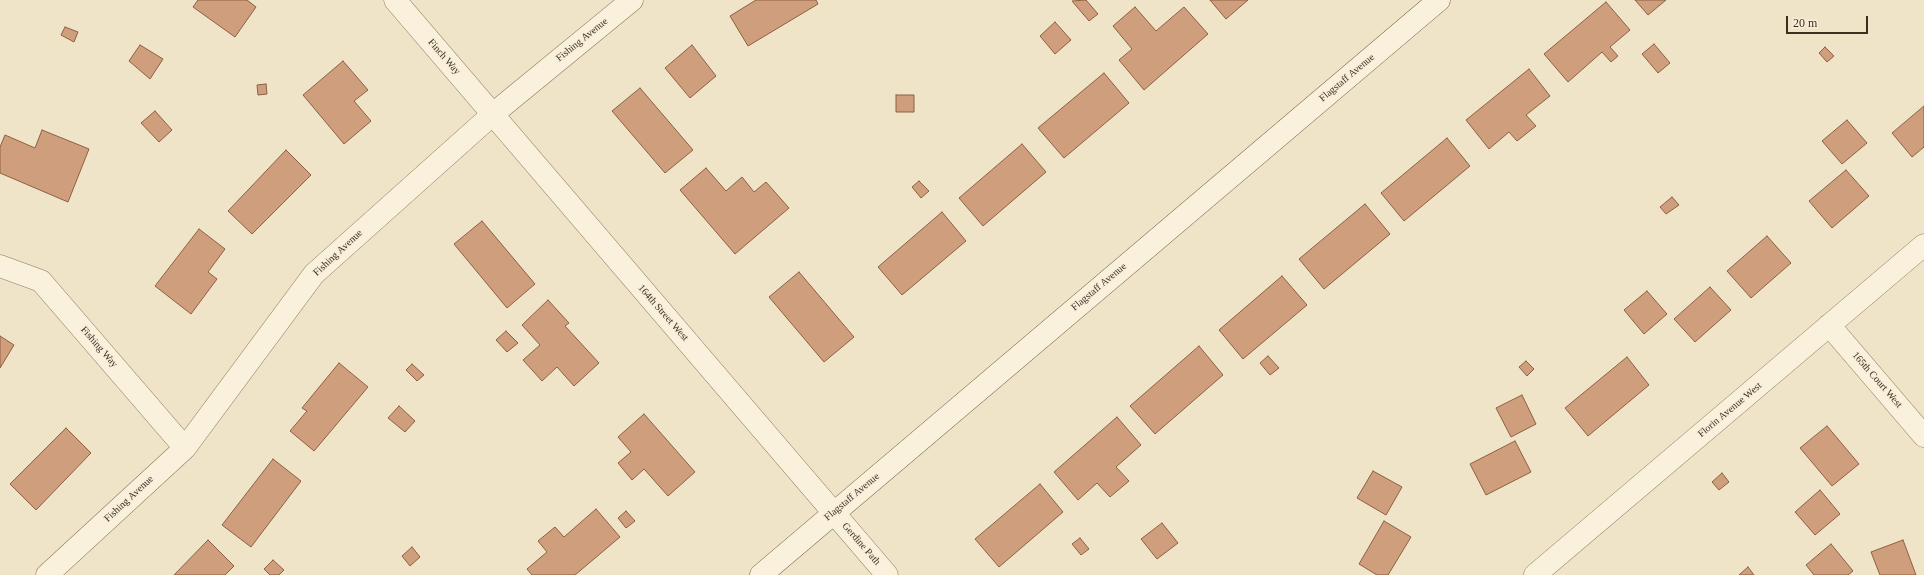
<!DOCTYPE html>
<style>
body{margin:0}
#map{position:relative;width:1924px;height:575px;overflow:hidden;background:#f0e4c8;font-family:"Times New Roman",serif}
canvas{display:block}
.scale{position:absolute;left:1786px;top:16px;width:82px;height:18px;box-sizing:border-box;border:2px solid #3d2e20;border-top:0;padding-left:5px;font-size:12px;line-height:14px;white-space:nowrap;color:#3d2e20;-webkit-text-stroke:3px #f7eed8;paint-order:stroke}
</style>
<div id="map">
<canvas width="1924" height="575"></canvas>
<div class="scale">20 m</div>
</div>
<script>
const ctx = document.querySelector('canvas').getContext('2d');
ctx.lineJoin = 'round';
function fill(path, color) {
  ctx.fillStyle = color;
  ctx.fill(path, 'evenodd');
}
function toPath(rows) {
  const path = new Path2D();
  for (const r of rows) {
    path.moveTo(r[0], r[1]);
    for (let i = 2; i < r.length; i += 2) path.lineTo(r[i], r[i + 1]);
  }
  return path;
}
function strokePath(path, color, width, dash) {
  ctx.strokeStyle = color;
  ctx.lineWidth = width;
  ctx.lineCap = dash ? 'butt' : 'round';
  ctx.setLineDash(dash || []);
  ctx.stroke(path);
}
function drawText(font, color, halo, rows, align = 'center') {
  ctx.font = font + ' "Times New Roman",serif';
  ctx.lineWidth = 3;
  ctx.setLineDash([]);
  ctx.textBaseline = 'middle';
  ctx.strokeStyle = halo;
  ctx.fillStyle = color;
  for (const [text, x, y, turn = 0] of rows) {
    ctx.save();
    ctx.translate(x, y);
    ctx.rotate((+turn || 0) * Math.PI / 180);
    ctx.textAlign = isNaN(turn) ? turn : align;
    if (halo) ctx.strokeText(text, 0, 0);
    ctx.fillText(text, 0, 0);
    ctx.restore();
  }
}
const building = toPath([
 [198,0,247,0,256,7,235,37,193,7,198,0],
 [756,0,816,0,818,4,748,46,730,16,756,0],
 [1086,0,1098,14,1089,21,1072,1,1086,0],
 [1210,0,1248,0,1226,19,1210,0],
 [1635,0,1666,0,1648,15,1635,0],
 [1606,2,1630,30,1610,47,1618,56,1611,62,1602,52,1568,82,1544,54,1606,2],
 [1135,7,1156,31,1184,7,1208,34,1144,90,1119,60,1132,49,1113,26,1135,7],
 [1055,22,1071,40,1055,54,1040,36,1055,22],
 [65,27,78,32,74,42,61,35,65,27],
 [1654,44,1670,63,1658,73,1642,54,1654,44],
 [140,45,163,59,150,79,129,61,140,45],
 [692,45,716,76,690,98,665,68,692,45],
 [1825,47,1834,56,1827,62,1819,53,1825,47],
 [343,61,368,90,354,101,371,121,344,144,303,95,343,61],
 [1529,69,1550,96,1526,115,1536,126,1517,141,1509,132,1489,149,1466,120,1529,69],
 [1104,73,1129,103,1064,158,1038,128,1104,73],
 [266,84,267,94,258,95,257,85,266,84],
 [640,88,693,150,665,173,612,111,640,88],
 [896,95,914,95,914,112,896,112,896,95],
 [1924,106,1924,147,1912,157,1892,133,1924,106],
 [155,111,172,130,159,142,141,123,155,111],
 [1847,120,1867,143,1842,164,1822,141,1847,120],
 [42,130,89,149,68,202,0,173,0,147,5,135,35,148,42,130],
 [1447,138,1470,166,1404,221,1381,193,1447,138],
 [1022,144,1046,172,983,226,959,198,1022,144],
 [286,150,311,175,252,234,228,211,286,150],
 [706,168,726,191,742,177,754,192,766,182,789,208,735,254,680,190,706,168],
 [1846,170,1869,196,1832,228,1809,201,1846,170],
 [919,181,929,191,921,198,912,187,919,181],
 [1672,197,1679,205,1666,214,1660,207,1672,197],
 [1365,204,1390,234,1324,289,1299,259,1365,204],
 [942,212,966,241,902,295,878,267,942,212],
 [482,221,535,284,507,308,454,244,482,221],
 [199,229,225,249,208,272,217,279,191,314,155,286,199,229],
 [1767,236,1791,263,1751,298,1727,271,1767,236],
 [799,272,854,337,824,362,769,297,799,272],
 [1282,276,1307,305,1243,359,1219,330,1282,276],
 [1710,287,1731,310,1695,342,1674,319,1710,287],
 [1647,291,1667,314,1644,334,1624,310,1647,291],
 [548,300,569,323,565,326,599,363,574,386,557,367,542,381,523,360,540,345,522,325,548,300],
 [506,331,518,343,507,352,496,340,506,331],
 [0,336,14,345,0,368,0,336],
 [1199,346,1223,375,1155,434,1130,406,1199,346],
 [1268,356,1279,368,1270,375,1260,363,1268,356],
 [1627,357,1649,385,1588,436,1565,408,1627,357],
 [1526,361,1534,369,1527,376,1519,367,1526,361],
 [339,363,368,387,314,451,290,431,307,411,302,408,339,363],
 [412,364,424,375,417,381,406,370,412,364],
 [1522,395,1536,424,1511,437,1496,408,1522,395],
 [399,406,415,421,405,432,388,418,399,406],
 [644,414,695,472,668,496,644,469,632,480,618,463,631,452,618,437,644,414],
 [1117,417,1141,445,1116,467,1129,481,1110,497,1097,483,1078,500,1054,472,1117,417],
 [1827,426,1859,464,1832,486,1800,448,1827,426],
 [66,428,91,453,36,510,10,484,66,428],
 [1515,441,1531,472,1486,495,1470,464,1515,441],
 [273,459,301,481,251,547,222,525,273,459],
 [1373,471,1402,487,1386,515,1357,498,1373,471],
 [1722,473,1729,482,1719,490,1712,482,1722,473],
 [1040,484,1063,512,999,567,975,539,1040,484],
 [1820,490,1840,514,1815,535,1795,512,1820,490],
 [596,509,620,537,575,575,532,575,527,569,547,552,538,541,555,527,564,537,596,509],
 [626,511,635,521,626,528,618,518,626,511],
 [1384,521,1411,537,1388,575,1377,575,1359,564,1384,521],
 [1162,523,1178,543,1157,559,1141,539,1162,523],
 [1080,538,1089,549,1081,555,1072,544,1080,538],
 [208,540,234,566,225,575,174,575,208,540],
 [1903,540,1916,575,1880,575,1871,552,1903,540],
 [1831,544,1853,571,1848,575,1814,575,1806,565,1831,544],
 [412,547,420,557,410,566,402,556,412,547],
 [273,560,284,570,279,575,270,575,264,569,273,560],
 [1748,567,1754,575,1739,575,1748,567]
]);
fill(building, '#cf9f7d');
strokePath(building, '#8d5f41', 1);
const street = toPath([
 [395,0,887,575],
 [0,266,41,281,185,448],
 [1829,325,1924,436],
 [47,575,185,448,314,274,493,114,632,0],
 [1535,575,1924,245]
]);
const secondary = toPath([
 [761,575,1439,0]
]);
strokePath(street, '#8d765c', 23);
strokePath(secondary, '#6f573f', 23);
strokePath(street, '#faf1dc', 22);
strokePath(secondary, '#faf1dc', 22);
drawText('10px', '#3d2e20', '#f7eed8', [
 ["Fishing Avenue",582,40,-39],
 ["Finch Way",444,57,49],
 ["Flagstaff Avenue",1347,78,-40],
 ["Fishing Avenue",338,253,-43],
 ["Flagstaff Avenue",1099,287,-40],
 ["164th Street West",663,313,49],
 ["Fishing Way",99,347,49],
 ["165th Court West",1877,380,49],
 ["Florin Avenue West",1730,410,-40],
 ["Flagstaff Avenue",852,497,-40],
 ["Fishing Avenue",129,499,-43],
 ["Gerdine Path",861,544,49]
]);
</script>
